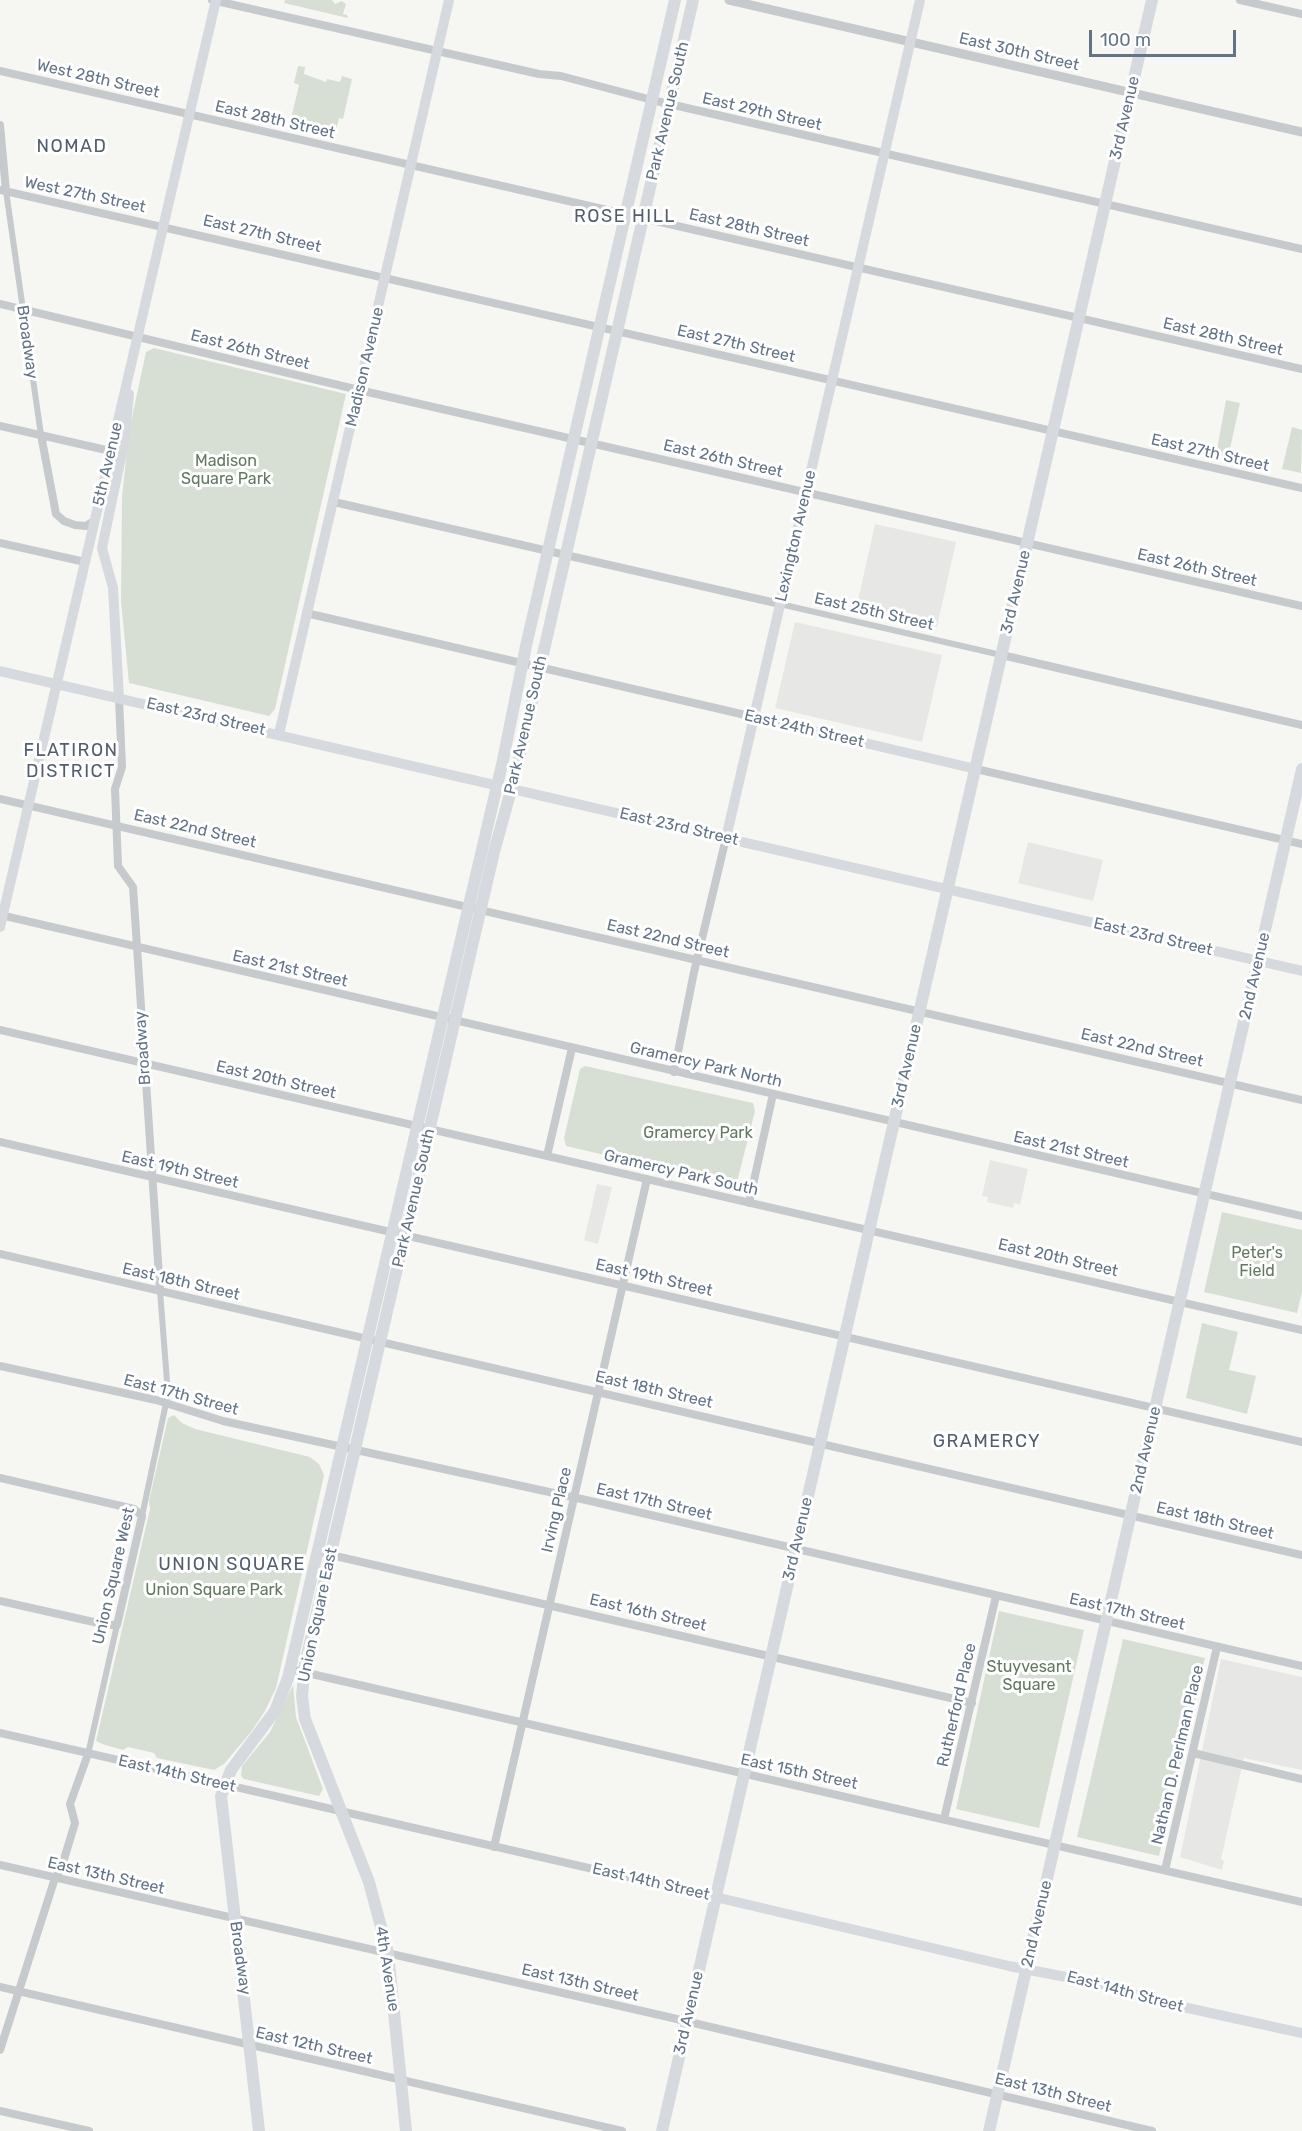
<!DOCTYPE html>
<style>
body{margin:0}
#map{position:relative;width:1302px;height:2131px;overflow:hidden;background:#f6f7f3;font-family:Rubik,sans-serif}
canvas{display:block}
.scale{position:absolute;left:1089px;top:30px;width:147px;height:27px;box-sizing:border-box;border:3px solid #637486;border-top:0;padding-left:8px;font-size:18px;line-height:21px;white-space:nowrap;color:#637486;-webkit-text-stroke:4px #fff;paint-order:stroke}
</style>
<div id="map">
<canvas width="1302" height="2131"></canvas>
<div class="scale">100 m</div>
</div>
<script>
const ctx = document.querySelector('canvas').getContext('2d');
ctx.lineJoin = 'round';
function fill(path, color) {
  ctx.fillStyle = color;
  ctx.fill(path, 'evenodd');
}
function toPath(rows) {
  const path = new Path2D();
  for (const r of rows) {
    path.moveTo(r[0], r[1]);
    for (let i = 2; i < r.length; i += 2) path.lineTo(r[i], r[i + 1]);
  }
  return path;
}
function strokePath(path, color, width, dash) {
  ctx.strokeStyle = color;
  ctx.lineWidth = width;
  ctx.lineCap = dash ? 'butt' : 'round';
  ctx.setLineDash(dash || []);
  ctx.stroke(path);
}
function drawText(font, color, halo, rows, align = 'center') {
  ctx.font = font + ' Rubik,sans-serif';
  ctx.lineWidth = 6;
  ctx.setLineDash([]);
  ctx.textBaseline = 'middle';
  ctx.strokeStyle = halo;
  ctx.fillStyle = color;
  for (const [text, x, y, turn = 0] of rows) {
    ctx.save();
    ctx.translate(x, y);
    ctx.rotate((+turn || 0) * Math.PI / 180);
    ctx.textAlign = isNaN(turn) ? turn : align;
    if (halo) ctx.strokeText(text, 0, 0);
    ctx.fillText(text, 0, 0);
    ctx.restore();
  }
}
fill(toPath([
 [875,524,956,542,937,627,856,609],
 [795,622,942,655,922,742,775,708],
 [1028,842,1103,860,1093,901,1018,883],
 [990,1160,1028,1169,1020,1205,1014,1203,1013,1208,987,1202,988,1197,982,1196],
 [597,1184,612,1187,598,1244,584,1240],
 [1221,1659,1302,1677,1302,1770,1244,1758,1221,1859,1224,1861,1222,1870,1180,1857]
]), '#e7e8e6');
fill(toPath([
 [285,0,332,0,335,4,342,1,346,4,343,14,347,15,348,18,284,3],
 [298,66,305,67,304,74,326,82,327,79,340,82,342,76,352,79,343,119,339,118,335,134,290,123,299,85,294,83],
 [154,348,346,394,275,709,269,716,129,683,121,601,122,497,129,431,146,352],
 [1226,400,1240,403,1228,458,1216,455],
 [1292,427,1302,430,1301,473,1282,469],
 [585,1066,753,1103,755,1111,737,1182,729,1184,566,1146,564,1138,580,1069],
 [1222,1212,1302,1230,1302,1292,1297,1313,1204,1292],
 [1202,1323,1238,1332,1229,1370,1256,1376,1247,1414,1186,1398],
 [174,1415,182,1423,195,1429,310,1457,319,1464,324,1475,276,1688,265,1711,251,1732,224,1764,214,1770,157,1758,154,1753,128,1747,123,1750,105,1745,96,1741,150,1509,149,1501,168,1418],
 [999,1611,1084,1630,1039,1828,956,1809],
 [1123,1639,1205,1658,1159,1856,1077,1837],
 [293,1685,296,1717,323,1789,319,1796,244,1779,241,1776,242,1766,270,1732]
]), '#d7dfd4');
strokePath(toPath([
 [6,191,41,435],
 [780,604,1001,655],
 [142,1516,168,1394,160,1291],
 [88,1754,117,1625]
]), '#c6cacd', 6);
strokePath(toPath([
 [212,0,539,74,561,76,652,100,1302,249],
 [1240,0,1302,14],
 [0,71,1302,369],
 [0,125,6,191],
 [0,190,1302,488],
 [0,304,359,390,1302,606],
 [0,426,115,452],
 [41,435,56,514,64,521,75,525,86,526,94,521],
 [334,502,780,604],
 [0,543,85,562],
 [306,613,754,717],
 [1002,655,1302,725],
 [119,698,122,767,115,789,118,866,133,887,160,1291],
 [976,769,1302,844],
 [0,799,1302,1100],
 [0,915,1302,1216],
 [0,1030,1302,1330],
 [674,1072,694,972,726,838],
 [0,1142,1302,1442],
 [547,1156,572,1048],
 [749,1203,773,1094],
 [0,1254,1302,1555],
 [0,1366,156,1400,223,1421,586,1500,1302,1666],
 [0,1478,134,1509,142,1516,117,1625,107,1625,0,1601],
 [318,1552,972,1703],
 [290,1669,1302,1902],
 [0,1733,715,1897],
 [1193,1753,1302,1779],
 [944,1819,996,1596],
 [494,1847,647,1179],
 [0,1865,664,2016,1152,2131],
 [1165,1870,1217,1647],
 [0,1987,622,2131],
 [0,2050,55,1878,61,1869,75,1823,70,1804,88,1754],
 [0,2111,89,2131]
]), '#c6cacd', 8);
strokePath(toPath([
 [729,0,1302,132]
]), '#c6cacd', 9);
strokePath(toPath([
 [0,671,1302,971],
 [119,698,113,588,102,548,124,443,129,394],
 [754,717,976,769],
 [279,734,449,0],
 [726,838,920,0],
 [0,927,216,0],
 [715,1897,1009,1966,1102,1984,1156,2001,1302,2033]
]), '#d6dadf', 10);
strokePath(toPath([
 [259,2131,221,1796,231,1770,275,1711,288,1678,503,760,526,646,675,0],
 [406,2131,388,1953,369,1882,305,1719,302,1696,305,1664,494,852,516,772,693,0],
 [662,2131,1152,0],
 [989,2131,1302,769]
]), '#d6dadf', 12);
drawText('16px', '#637486', '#fff', [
 ["East 30th Street",1019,52,13],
 ["West 28th Street",98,79,13],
 ["Park Avenue South",668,111,-77],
 ["East 29th Street",762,112,13],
 ["3rd Avenue",1125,118,-77],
 ["East 28th Street",275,120,13],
 ["West 27th Street",85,195,12],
 ["East 28th Street",749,228,13],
 ["East 27th Street",262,234,13],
 ["East 28th Street",1223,337,13],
 ["Broadway",27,342,82],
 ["East 27th Street",736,344,13],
 ["East 26th Street",250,350,14],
 ["Madison Avenue",365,367,-77],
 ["East 27th Street",1210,453,13],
 ["East 26th Street",723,459,13],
 ["5th Avenue",108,464,-77],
 ["Lexington Avenue",796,536,-77],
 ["East 26th Street",1197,568,13],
 ["3rd Avenue",1016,592,-77],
 ["East 25th Street",874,612,13],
 ["East 23rd Street",206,717,13],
 ["Park Avenue South",526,725,-77],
 ["East 24th Street",804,729,13],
 ["East 23rd Street",679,827,13],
 ["East 22nd Street",195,829,13],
 ["East 23rd Street",1153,937,13],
 ["East 22nd Street",668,939,13],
 ["East 21st Street",290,969,13],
 ["2nd Avenue",1255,976,-77],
 ["Broadway",143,1048,-94],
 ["East 22nd Street",1142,1048,13],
 ["Gramercy Park North",706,1065,13],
 ["3rd Avenue",907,1066,-77],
 ["East 20th Street",276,1080,13],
 ["East 21st Street",1071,1150,13],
 ["East 19th Street",180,1170,13],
 ["Gramercy Park South",681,1173,13],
 ["Park Avenue South",414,1198,-77],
 ["East 20th Street",1058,1258,13],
 ["East 19th Street",654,1278,13],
 ["East 18th Street",181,1282,13],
 ["East 18th Street",654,1390,13],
 ["East 17th Street",181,1395,15],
 ["2nd Avenue",1146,1450,-77],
 ["East 17th Street",654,1502,13],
 ["Irving Place",557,1510,-77],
 ["East 18th Street",1215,1521,13],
 ["3rd Avenue",798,1539,-77],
 ["Union Square West",114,1576,-77],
 ["East 17th Street",1127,1612,13],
 ["East 16th Street",648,1613,13],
 ["Union Square East",318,1615,-78],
 ["Rutherford Place",957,1705,-77],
 ["Nathan D. Perlman Place",1178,1755,-77],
 ["East 15th Street",799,1772,12],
 ["East 14th Street",177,1774,13],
 ["East 13th Street",106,1876,13],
 ["East 14th Street",651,1882,13],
 ["2nd Avenue",1037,1924,-77],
 ["Broadway",240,1958,82],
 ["4th Avenue",387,1969,81],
 ["East 13th Street",580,1983,13],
 ["East 14th Street",1125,1992,15],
 ["3rd Avenue",689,2013,-77],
 ["East 12th Street",314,2046,13],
 ["East 13th Street",1053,2093,14]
]);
drawText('16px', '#62785f', '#fff', [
 ["Madison",226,461],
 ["Square Park",226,479],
 ["Gramercy Park",698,1133],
 ["Peter's",1257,1253],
 ["Field",1257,1271],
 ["Union Square Park",214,1590],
 ["Stuyvesant",1029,1667],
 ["Square",1029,1685]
]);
ctx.letterSpacing = '1.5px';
drawText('18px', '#525e6b', '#fff', [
 ["NOMAD",72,147],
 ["ROSE HILL",625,217],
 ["FLATIRON",71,751],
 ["DISTRICT",71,772],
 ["GRAMERCY",987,1442],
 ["UNION SQUARE",232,1565]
]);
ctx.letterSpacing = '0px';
</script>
